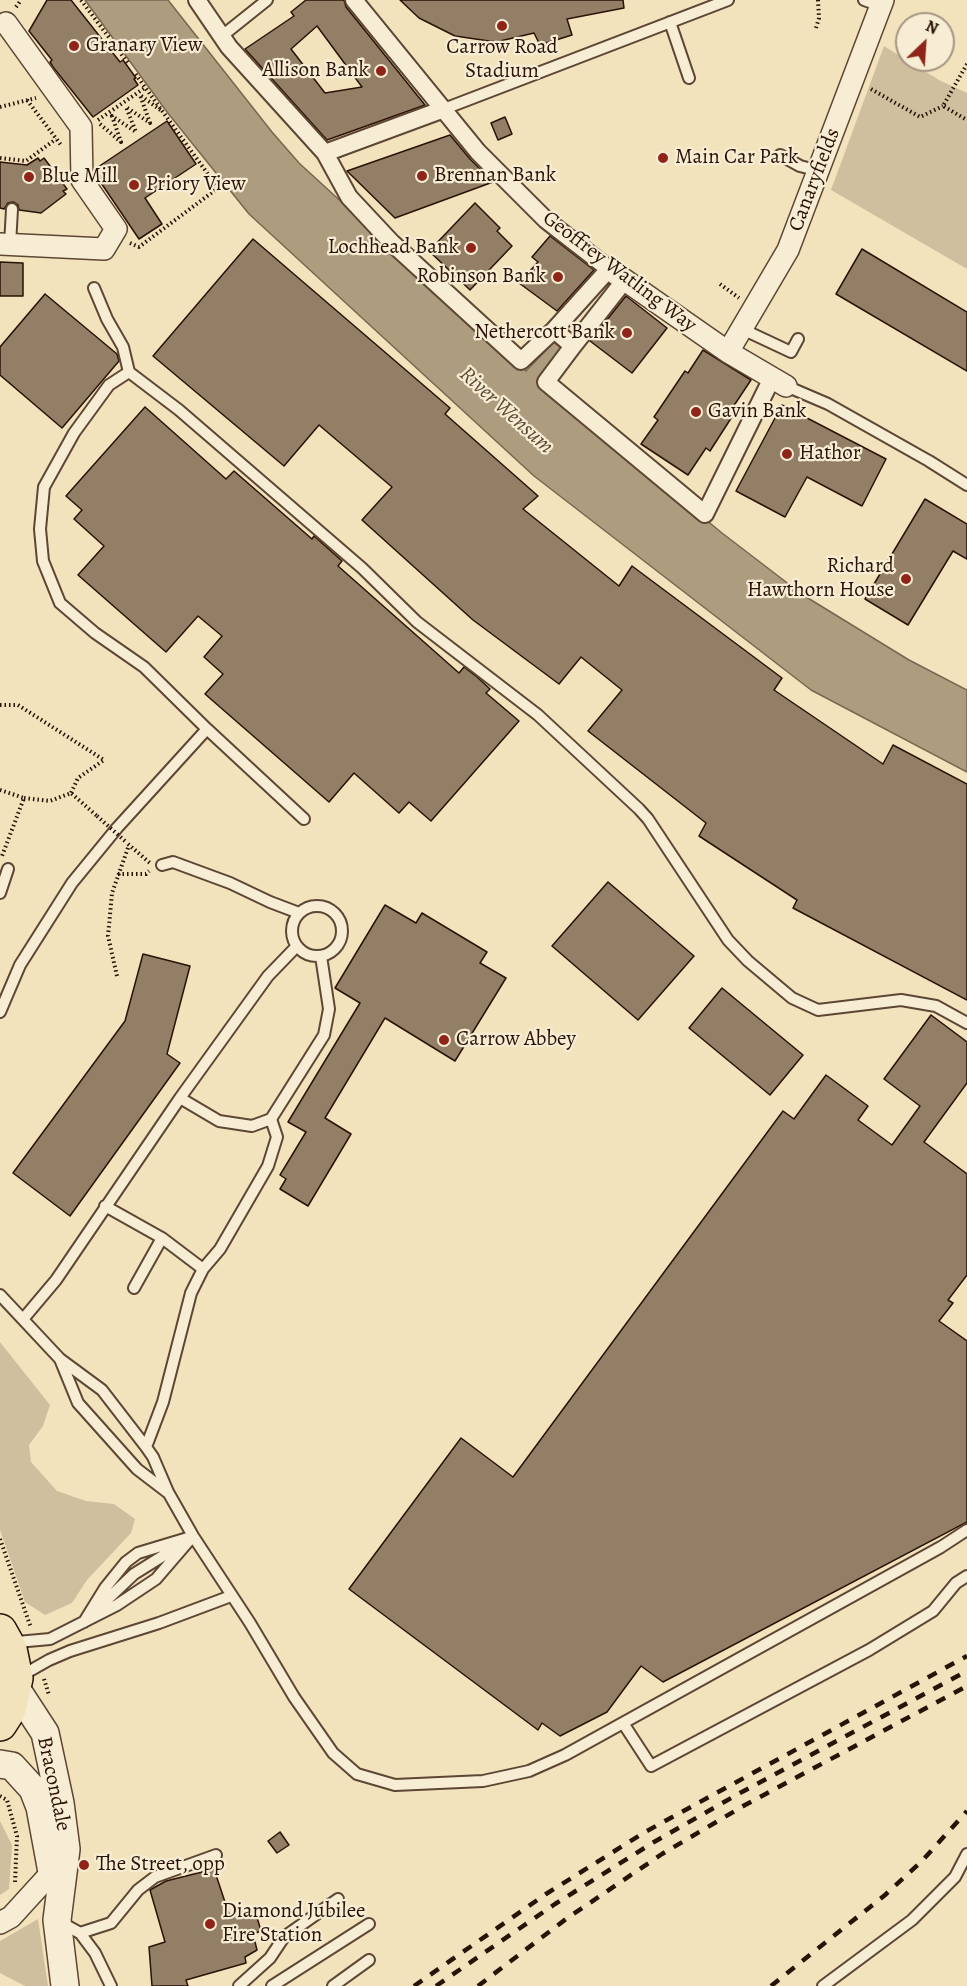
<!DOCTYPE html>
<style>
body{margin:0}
#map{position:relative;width:967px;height:1986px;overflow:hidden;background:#f2e3bd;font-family:Alegreya,serif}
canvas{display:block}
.north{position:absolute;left:895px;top:12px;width:60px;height:60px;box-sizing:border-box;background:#f7edd4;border:2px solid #a59582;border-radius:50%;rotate:25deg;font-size:16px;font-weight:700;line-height:24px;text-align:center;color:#2b1206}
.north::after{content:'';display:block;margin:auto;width:21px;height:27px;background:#8f2418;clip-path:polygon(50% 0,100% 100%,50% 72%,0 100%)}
</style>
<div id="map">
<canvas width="967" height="1986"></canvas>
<div class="north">N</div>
</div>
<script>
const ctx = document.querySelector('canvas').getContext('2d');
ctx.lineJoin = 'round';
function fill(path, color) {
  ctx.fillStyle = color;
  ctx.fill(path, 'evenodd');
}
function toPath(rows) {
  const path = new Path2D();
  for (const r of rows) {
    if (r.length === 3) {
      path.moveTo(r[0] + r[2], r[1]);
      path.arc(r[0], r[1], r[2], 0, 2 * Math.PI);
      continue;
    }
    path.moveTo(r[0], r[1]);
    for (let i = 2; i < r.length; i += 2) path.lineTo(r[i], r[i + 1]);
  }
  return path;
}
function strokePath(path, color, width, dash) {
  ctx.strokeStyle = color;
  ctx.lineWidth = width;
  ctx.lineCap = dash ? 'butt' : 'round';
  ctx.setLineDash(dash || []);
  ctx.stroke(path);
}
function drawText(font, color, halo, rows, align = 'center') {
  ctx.font = font + ' Alegreya,serif';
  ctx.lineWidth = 4.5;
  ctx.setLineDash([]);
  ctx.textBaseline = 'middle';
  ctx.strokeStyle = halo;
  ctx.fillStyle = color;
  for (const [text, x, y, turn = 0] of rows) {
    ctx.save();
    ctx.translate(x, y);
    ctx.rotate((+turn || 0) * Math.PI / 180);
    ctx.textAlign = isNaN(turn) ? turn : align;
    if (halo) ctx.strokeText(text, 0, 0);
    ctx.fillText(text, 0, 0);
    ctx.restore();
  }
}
fill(toPath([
 [884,46,939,80,967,93,967,269,831,190],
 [0,1342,50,1405,43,1426,29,1445,31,1462,57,1491,86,1501,114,1504,135,1519,131,1533,87,1580,72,1603,45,1615,25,1602,0,1530],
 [0,1821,12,1845,9,1889,0,1895],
 [38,1919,48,1986,25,1986,0,1973,0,1941]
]), '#d0bf9e');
const water = toPath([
 [85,0,168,0,272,132,299,163,526,371,554,342,563,349,539,382,722,533,803,595,909,660,967,690,967,772,811,690,534,476,249,214,167,112,85,0]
]);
fill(water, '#ae9c7f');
strokePath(water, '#7a654f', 1.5);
const building = toPath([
 [47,0,71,0,120,62,123,60,136,78,134,79,138,85,93,117,53,67,50,62,52,60,29,31,47,0],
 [306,0,344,0,346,7,425,105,327,140,245,49,294,16,291,12,306,0],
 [317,26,362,87,325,93,291,49,317,26],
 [400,0,623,0,624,8,567,19,572,35,540,45,534,33,496,42,455,36,419,18,400,0],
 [505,117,512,134,498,140,491,123,505,117],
 [167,121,196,164,145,198,162,224,139,239,95,174,95,169,167,121],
 [450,135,470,159,493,182,395,218,347,171,450,135],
 [38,158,40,161,44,158,67,189,63,191,66,194,41,213,19,210,18,205,13,202,8,203,4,209,0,208,0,162,27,165,38,158],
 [475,203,500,228,497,231,512,246,470,290,429,251,475,203],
 [550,236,594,270,557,311,519,283,538,262,532,257,550,236],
 [253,239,450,408,445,414,538,496,523,509,619,586,632,566,782,678,774,690,883,764,893,745,967,784,967,1000,793,908,797,900,699,836,706,823,588,731,622,690,581,657,559,684,473,620,362,520,392,487,319,425,284,466,153,356,253,239],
 [862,249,967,312,967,371,836,294,862,249],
 [0,262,23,263,23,296,0,296,0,262],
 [45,294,117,354,119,361,62,428,0,375,0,347,45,294],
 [626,296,667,328,632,373,590,341,626,296],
 [703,350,751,380,733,407,737,409,710,451,706,448,688,475,641,444,658,420,654,417,685,371,688,373,703,350],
 [782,405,886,459,862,506,807,477,785,517,736,491,782,405],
 [145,407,226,479,234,471,312,539,314,536,342,561,338,566,459,673,464,667,477,677,490,689,486,693,519,721,431,821,409,802,399,813,354,773,329,802,205,694,223,674,204,657,222,636,198,616,166,652,78,575,104,546,74,519,82,510,66,496,145,407],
 [925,499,967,524,967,559,953,551,908,625,865,599,925,499],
 [608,882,694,956,638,1020,552,946,608,882],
 [385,905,416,923,422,913,487,952,480,963,506,978,455,1061,385,1018,325,1118,351,1134,308,1206,280,1189,286,1179,280,1175,306,1132,288,1122,360,1003,335,988,385,905],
 [143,954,190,966,167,1054,180,1063,70,1216,13,1173,125,1021,143,954],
 [722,988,803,1055,770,1095,689,1028,722,988],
 [931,1015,967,1042,967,1083,924,1142,967,1174,967,1275,948,1300,953,1303,939,1321,967,1341,967,1522,663,1682,641,1666,607,1712,560,1736,542,1723,538,1730,349,1589,461,1438,513,1477,783,1111,794,1119,826,1075,868,1106,858,1120,892,1145,920,1106,884,1079,931,1015],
 [280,1832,289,1845,277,1853,268,1841,280,1832],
 [214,1869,230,1917,254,1907,261,1931,253,1934,257,1950,245,1957,246,1963,186,1980,188,1986,152,1986,149,1947,165,1942,150,1890,166,1881,214,1869]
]);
fill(building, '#927f65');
strokePath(building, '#2b1206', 1.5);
const service = toPath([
 [864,0,881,6],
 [670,22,689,78],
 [222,36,267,0],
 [444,109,728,0],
 [780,155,800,166,819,171],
 [10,245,12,209],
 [94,288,107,319,123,347,129,372],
 [742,329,791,352,798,339],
 [786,386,828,404,929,461,967,485],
 [207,729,304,819],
 [162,865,173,862,230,883,270,902,299,913],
 [0,893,8,869],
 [317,931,25],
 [0,1012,20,965,72,883,117,828,207,729,144,667,95,633,60,603,43,561,40,529,44,487,74,433,109,385,129,372,179,410,362,568,417,622,538,715,639,809,648,819,728,940,748,961,792,998,818,1010,901,1000,936,1006,967,1023],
 [180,1098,219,1121,252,1126,271,1119,324,1035,329,1009,321,956],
 [105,1206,162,1238,134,1288],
 [203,1269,220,1249,268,1166,277,1137,271,1119],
 [0,1295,60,1359,102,1390,146,1447,153,1457,168,1492,193,1536,250,1623,294,1697,333,1753,357,1774,395,1785,483,1781,529,1771,565,1755,941,1547,967,1530],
 [24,1318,56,1280,180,1098,268,976,296,947],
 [60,1359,78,1403,137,1469,167,1492],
 [146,1447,163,1402,191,1293,203,1269,162,1238],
 [95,1611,134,1574,182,1544],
 [84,1622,105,1588,126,1562,138,1553,191,1537],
 [12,1639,17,1642,50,1639,117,1605,156,1579,193,1536],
 [19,1677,49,1660,70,1651,159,1623,231,1596],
 [623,1723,651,1766,869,1650,933,1611,956,1583,967,1576],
 [60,1922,80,1933,95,1953,111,1986],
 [80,1933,111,1923,138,1890,155,1877,216,1855],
 [239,1986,270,1958,284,1937,338,1899],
 [272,1986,369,1924],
 [333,1986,369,1960],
 [823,1986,912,1920,955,1877,967,1854]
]);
const pedestrian = toPath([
 [197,0,229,47,325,153],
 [354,0,478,152,546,220,609,269,554,330],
 [444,109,325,153,349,197,392,243,521,361,554,330,573,346,546,382,705,514,772,378],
 [573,346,624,281]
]);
const minor = toPath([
 [0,244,104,249,116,229,82,180,81,127,6,23],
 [609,269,728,352,786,386],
 [728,352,788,250,883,0],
 [0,1923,11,1917,52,1872]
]);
const tertiary = toPath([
 [15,1687,45,1733,60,1803,66,1849,57,1920,65,1986],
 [0,1764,12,1766,33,1789,40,1807,52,1872,59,1885]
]);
const primary = toPath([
 [0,1631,10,1649,16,1678,9,1710,0,1724]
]);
strokePath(service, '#5d4634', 14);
strokePath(pedestrian, '#5d4634', 20);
strokePath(minor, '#5d4634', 24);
strokePath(tertiary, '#5d4634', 30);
strokePath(primary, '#2b1206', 36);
strokePath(toPath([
 [81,0,128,63],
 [16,7,21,0],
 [816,28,819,18,818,0],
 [967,64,943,106,967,120],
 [871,89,920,117,943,106],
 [27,100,61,145],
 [0,107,36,98],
 [98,120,146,87],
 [100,124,121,142,112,116,136,132,126,107,150,123,140,95,163,112],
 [0,158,26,161,56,139],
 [130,243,139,247,218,188,134,72],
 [720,284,739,298],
 [0,705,18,705,104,760,78,778,71,793],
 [0,790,24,798,2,856],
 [24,798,50,801,71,793,97,816],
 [128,844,150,863],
 [118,874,146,874,149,871],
 [117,976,108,936,112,893,129,845],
 [0,1539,31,1628],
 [44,1679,49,1695],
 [0,1796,7,1800,17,1836,15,1883]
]), '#2b1206', 4, [1.5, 3]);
strokePath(service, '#f7edd4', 10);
strokePath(pedestrian, '#f7edd4', 16);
strokePath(minor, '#f7edd4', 21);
strokePath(tertiary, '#f7edd4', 27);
strokePath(primary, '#f2e3bd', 33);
strokePath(toPath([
 [414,1986,546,1894,645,1832,967,1656],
 [436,1986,555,1904,654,1842,740,1793,967,1671],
 [478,1986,566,1919,662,1854,745,1805,967,1686],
 [771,1986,885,1895,922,1861,967,1811]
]), '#2b1206', 4.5, [10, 10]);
strokePath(toPath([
 [97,816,126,842]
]), '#2b1206', 4, [1.5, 3]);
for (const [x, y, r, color] of [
 [502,26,6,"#8f2418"],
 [74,46,6,"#8f2418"],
 [381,71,6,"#8f2418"],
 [663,158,6,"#8f2418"],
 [422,176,6,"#8f2418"],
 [29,177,6,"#8f2418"],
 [134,185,6,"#8f2418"],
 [471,248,6,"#8f2418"],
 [558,277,6,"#8f2418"],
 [627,333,6,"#8f2418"],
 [696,412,6,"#8f2418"],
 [787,454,6,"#8f2418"],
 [906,579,6,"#8f2418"],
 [444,1040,6,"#8f2418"],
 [84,1865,6,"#8f2418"],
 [210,1924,6,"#8f2418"]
]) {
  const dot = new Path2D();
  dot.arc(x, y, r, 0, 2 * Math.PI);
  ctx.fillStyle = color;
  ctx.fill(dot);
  strokePath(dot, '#f7edd4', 2);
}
drawText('21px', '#2b1206', '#f7edd4', [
 ["Granary View",86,46],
 ["Carrow Road",502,48,"center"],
 ["Stadium",502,72,"center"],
 ["Allison Bank",369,71,"right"],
 ["Main Car Park",675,158],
 ["Brennan Bank",434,176],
 ["Blue Mill",41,177],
 ["Priory View",146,185],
 ["Lochhead Bank",459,248,"right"],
 ["Robinson Bank",546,277,"right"],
 ["Nethercott Bank",615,333,"right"],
 ["Gavin Bank",708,412],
 ["Hathor",799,454],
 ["Richard",894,567,"right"],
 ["Hawthorn House",894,591,"right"],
 ["Carrow Abbey",456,1040],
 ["The Street, opp",96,1865],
 ["Diamond Jubilee",222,1912],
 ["Fire Station",222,1936]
], 'left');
drawText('21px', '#2b1206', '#f7edd4', [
 ["Canaryfields",815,180,-69],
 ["Geoffrey Watling Way",619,272,37],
 ["Bracondale",53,1784,78]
]);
drawText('italic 22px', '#5f4936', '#f7edd4', [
 ["River Wensum",506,411,42]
]);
</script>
